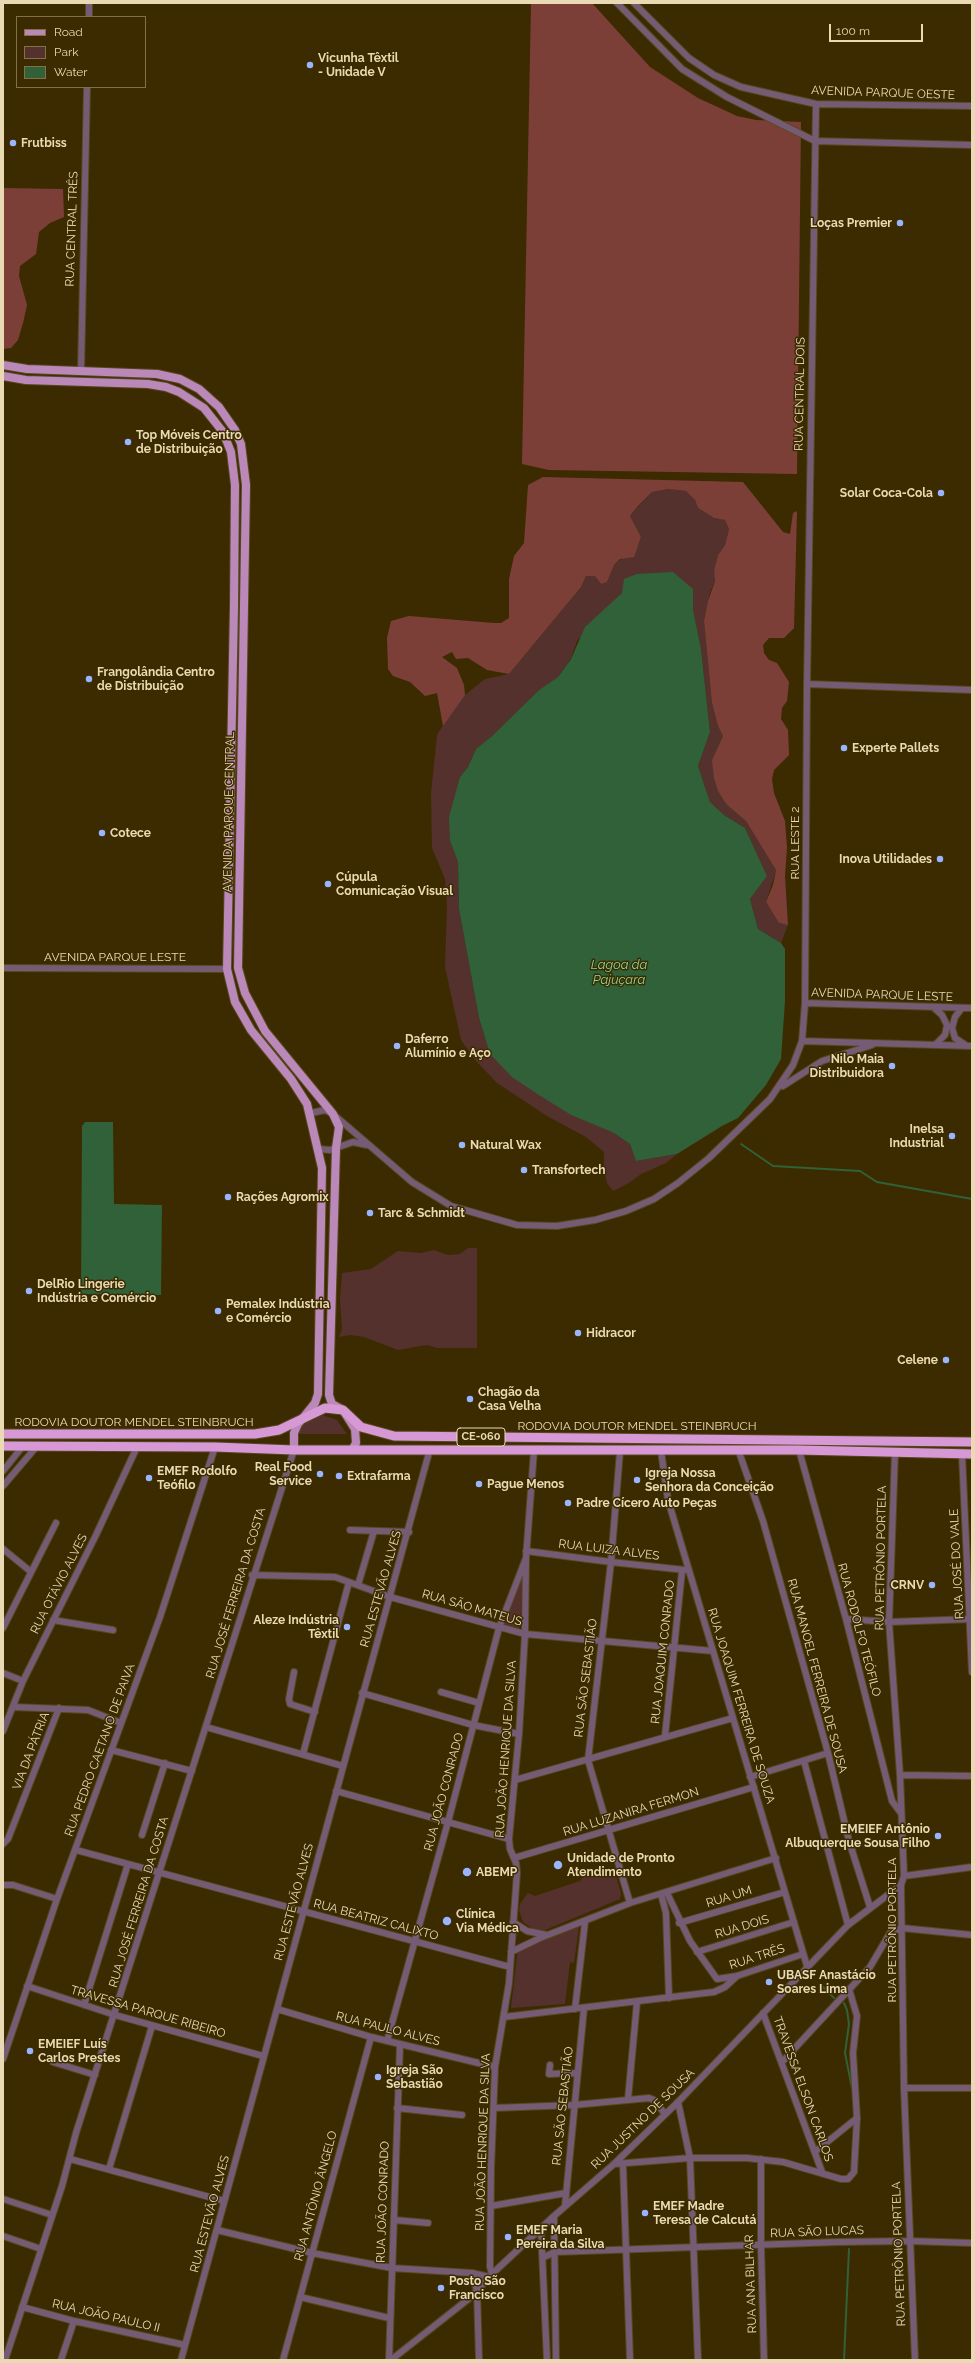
<!DOCTYPE html>
<meta charset="utf-8">
<style>
body{margin:0}
#map{position:relative;width:975px;height:2363px;overflow:hidden;background:#3c2b00;font-family:Raleway,sans-serif}
canvas{display:block}
.frame{position:absolute;inset:0;border:4px solid #eadab3;pointer-events:none}
.legend{position:absolute;left:16px;top:16px;width:130px;height:72px;box-sizing:border-box;background:#3c2b00;border:1px solid #827148;margin:0;padding:5px 7px;list-style:none;font-size:12px;color:#eadab3}
.legend li{display:flex;align-items:center;gap:8px;height:20px}
.legend b{width:20px;border:1px solid #827148}
.scale{position:absolute;left:829px;top:24px;width:94px;height:18px;box-sizing:border-box;border:2px solid #eadab3;border-top:0;padding-left:5px;font-size:12px;line-height:14px;white-space:nowrap;color:#eadab3;-webkit-text-stroke:3px #3c2b00;paint-order:stroke}
</style>
<div id="map">
<canvas width="975" height="2363"></canvas>
<div class="frame"></div>
<ul class="legend">
<li><b style="height:5px;background:#bb88ba"></b>Road</li>
<li><b style="height:11px;background:#54312d"></b>Park</li>
<li><b style="height:11px;background:#306138"></b>Water</li>
</ul>
<div class="scale">100 m</div>
</div>
<script>
const ctx = document.querySelector('canvas').getContext('2d');
ctx.lineJoin = 'round';
function fill(path, color) {
  ctx.fillStyle = color;
  ctx.fill(path, 'evenodd');
}
function toPath(rows) {
  const path = new Path2D();
  for (const r of rows) {
    path.moveTo(r[0], r[1]);
    for (let i = 2; i < r.length; i += 2) path.lineTo(r[i], r[i + 1]);
  }
  return path;
}
function strokePath(path, color, width, dash) {
  ctx.strokeStyle = color;
  ctx.lineWidth = width;
  ctx.lineCap = dash ? 'butt' : 'round';
  ctx.setLineDash(dash || []);
  ctx.stroke(path);
}
function drawText(font, color, halo, rows, align = 'center') {
  ctx.font = font + ' Raleway,sans-serif';
  ctx.lineWidth = 3;
  ctx.setLineDash([]);
  ctx.textBaseline = 'middle';
  ctx.strokeStyle = halo;
  ctx.fillStyle = color;
  for (const [text, x, y, turn = 0] of rows) {
    ctx.save();
    ctx.translate(x, y);
    ctx.rotate((+turn || 0) * Math.PI / 180);
    ctx.textAlign = isNaN(turn) ? turn : align;
    if (halo) ctx.strokeText(text, 0, 0);
    ctx.fillText(text, 0, 0);
    ctx.restore();
  }
}
fill(toPath([
 [668,489,686,491,695,500,698,508,714,518,725,520,729,529,725,545,718,555,714,570,715,581,710,592,704,621,712,703,718,726,723,736,712,760,727,805,746,821,776,870,766,902,779,923,788,925,781,943,758,929,750,899,767,876,745,828,724,815,710,802,698,766,710,732,701,649,693,609,693,589,622,593,577,641,571,658,558,677,539,690,492,736,476,749,468,767,460,777,450,841,458,862,459,909,479,1018,490,1054,571,1115,614,1133,630,1144,636,1161,677,1154,666,1163,641,1174,629,1183,613,1191,607,1183,604,1169,604,1152,586,1137,547,1116,497,1083,476,1061,461,1040,445,967,447,905,445,879,432,848,431,793,437,735,452,711,465,695,485,679,509,674,581,587,586,576,595,576,601,584,607,582,614,565,638,545,641,537,630,516,652,492],
 [468,1248,477,1248,477,1348,437,1348,427,1345,398,1350,364,1337,350,1335,339,1337,342,1329,340,1299,342,1273,371,1269,398,1251,421,1253,434,1250,448,1255,460,1254],
 [322,1415,337,1420,347,1434,297,1434,306,1420],
 [523,1574,520,1627,519,1628,504,1626],
 [589,1870,615,1873,621,1894,620,1899,545,1930,533,1929,523,1922,519,1910,520,1904,528,1893,535,1896,580,1881],
 [576,1925,579,1927,574,1963,570,1962,565,2004,511,2008,518,1948]
]), '#54312d');
fill(toPath([
 [531,3,592,3,650,67,698,98,737,116,756,120,801,122,797,474,549,470,522,464],
 [3,188,63,189,64,217,50,223,39,232,36,254,20,266,19,276,27,305,23,323,18,340,11,348,3,349],
 [543,477,743,482,783,532,790,534,793,513,797,511,794,628,784,638,769,638,763,645,764,653,769,660,777,663,789,682,787,701,782,708,781,719,788,730,789,755,774,770,772,779,774,793,785,821,787,847,785,876,788,925,779,923,766,902,773,885,776,870,746,821,727,805,718,791,714,778,712,760,723,736,718,726,712,703,704,621,708,601,715,581,714,570,718,555,725,545,729,529,725,520,714,518,698,508,695,500,686,491,668,489,652,492,639,505,630,516,641,537,634,557,620,559,614,565,607,582,601,584,595,576,586,576,581,587,509,674,487,670,468,658,456,659,452,652,442,657,457,668,464,685,465,695,443,726,437,693,425,696,410,682,393,676,388,669,387,638,391,621,409,616,494,623,501,623,509,618,509,579,514,556,524,543,528,485]
]), '#7c3f38');
fill(toPath([
 [673,572,693,589,693,609,701,649,710,732,698,766,710,802,724,815,745,828,767,876,750,899,758,929,781,943,785,949,785,1001,781,1059,766,1085,738,1118,722,1126,677,1154,636,1161,630,1144,614,1133,571,1115,539,1095,512,1077,490,1054,479,1018,459,909,458,862,450,841,449,817,460,777,468,767,476,749,492,736,539,690,558,677,571,659,585,627,622,593,624,579,637,574],
 [85,1122,113,1122,114,1204,162,1205,161,1295,81,1294,82,1126]
]), '#306138');
strokePath(toPath([
 [741,1144,773,1166,860,1171,877,1182,972,1199],
 [820,1984,834,1998],
 [844,2003,847,2010,849,2024,845,2053,852,2088],
 [844,2360,849,2249]
]), '#306138', 2);
const minor = toPath([
 [617,3,682,69,727,97,815,141,972,145],
 [634,3,689,58,714,75,741,87,816,104,972,106],
 [89,17,89,3],
 [81,371,87,87],
 [807,684,972,690],
 [3,968,227,969],
 [805,1003,972,1008],
 [933,1007,942,1015,947,1025,945,1035,935,1045],
 [962,1008,955,1017,952,1028,955,1038,967,1046],
 [802,1041,972,1046],
 [783,1086,822,1061,872,1045],
 [311,1113,325,1110,333,1114,412,1182,451,1206,517,1225,557,1226,595,1220,626,1211,654,1199,678,1183,709,1158,770,1099,793,1065,802,1041,805,1003,807,684,816,104],
 [319,1149,330,1150,353,1142,367,1145],
 [799,1450,846,1619,892,1801,901,1813],
 [620,1451,611,1562,588,1760,630,1903],
 [661,1451,668,1500,807,1966],
 [739,1452,763,1521,828,1753,849,1841,870,1907],
 [895,1452,889,1622,900,1775,904,1876,901,1885,904,2088,915,2360],
 [962,1454,972,1672],
 [3,1471,23,1446],
 [3,1486,37,1446],
 [350,1530,409,1532],
 [3,1549,30,1571],
 [526,1551,611,1562,685,1570],
 [252,1575,335,1577,390,1597,525,1634,713,1651],
 [358,1585,374,1531],
 [846,1619,889,1622,972,1619],
 [53,1620,113,1630],
 [3,1628,56,1523],
 [294,1672,289,1699,290,1704,315,1712],
 [3,1673,23,1681],
 [441,1692,479,1703],
 [362,1693,473,1725,519,1734],
 [13,1707,88,1710,121,1723],
 [206,1727,343,1766],
 [3,1731,23,1681,96,1535,137,1447],
 [665,1736,682,1571],
 [111,1750,192,1771],
 [303,1754,349,1582],
 [804,1761,848,1925],
 [900,1775,972,1776],
 [750,1777,828,1753],
 [515,1780,733,1718],
 [336,1791,509,1839],
 [142,1835,165,1763],
 [3,1844,8,1839,59,1708],
 [76,1850,510,1967],
 [514,1858,754,1787],
 [904,1876,972,1867],
 [3,1885,13,1885,57,1899],
 [667,1893,690,1941,717,1979,737,1976,803,1954],
 [661,1894,666,1913,669,1998],
 [513,1922,527,1931,547,1935],
 [679,1923,785,1892],
 [511,1952,540,1938,630,1903,776,1858],
 [697,1952,794,1922],
 [27,1986,115,2015,263,2056],
 [84,2005,128,1864],
 [277,2009,371,2037,495,2067],
 [575,2009,585,1922],
 [763,2013,822,2172],
 [504,2017,714,1992,725,1987,737,1976],
 [387,2041,448,1822,499,1628,526,1558,534,1450],
 [3,2059,57,1899,160,1617,215,1447],
 [53,2062,95,2075],
 [782,2062,870,1967,890,1933,902,1928,972,1935],
 [550,2065,549,2074,577,2073],
 [904,2088,972,2088],
 [628,2099,637,2002],
 [678,2102,690,2158,698,2360],
 [397,2108,462,2115],
 [494,2108,574,2105,649,2098,654,2100,665,2114],
 [816,2151,857,2118],
 [70,2159,224,2201],
 [761,2159,761,2245,764,2360],
 [614,2164,690,2158,747,2158,783,2162,841,2179,848,2179,854,2172,857,2118,853,2053,857,2016,849,1989],
 [623,2165,630,2360],
 [109,2169,152,2026],
 [3,2199,52,2215],
 [491,2206,566,2193],
 [565,2206,584,2008],
 [554,2216,556,2360],
 [394,2220,428,2223],
 [541,2229,547,2360],
 [217,2230,312,2253,392,2268,472,2273,489,2277],
 [3,2236,41,2249],
 [544,2257,555,2252,838,2242,909,2241,972,2243],
 [472,2273,477,2291,479,2360],
 [492,2274,490,2267,491,2168,495,2067,509,1983,517,1873,516,1863,510,1849,509,1839,519,1734,525,1634,526,1558],
 [300,2297,389,2318],
 [22,2307,74,2321,185,2345],
 [5,2360,62,2186,76,2133,294,1450],
 [61,2360,74,2321],
 [181,2360,430,1449],
 [283,2360,371,2037],
 [389,2360,400,2044],
 [391,2360,471,2297,492,2274,554,2216,614,2164,678,2102,848,1925,901,1885]
]);
const major = toPath([
 [3,365,27,369,157,374,180,379,199,389,219,407,235,430,241,444,246,485,238,968,245,993,265,1031,333,1114,339,1127,336,1148,329,1395,332,1404,343,1410,355,1429,356,1443,352,1450],
 [3,376,26,380,148,384,166,387,179,392,204,408,223,432,231,452,235,485,234,606,227,969,235,1002,251,1030,291,1079,307,1104,322,1168,318,1394,315,1403,298,1424,294,1433,294,1450]
]);
const highway = toPath([
 [3,1434,255,1434,279,1430,325,1408,343,1410,361,1427,394,1436,972,1442],
 [3,1446,215,1447,294,1450,799,1450,972,1454]
]);
strokePath(minor, '#58471d', 8);
strokePath(major, '#58471d', 10);
strokePath(highway, '#58471d', 11);
strokePath(minor, '#755c74', 6);
strokePath(major, '#bb88ba', 8);
strokePath(highway, '#d799d5', 9);
for (const [x, y, r, color] of [
 [310,65,4,"#99b5fd"],
 [13,143,4,"#99b5fd"],
 [900,223,4,"#99b5fd"],
 [128,442,4,"#99b5fd"],
 [941,493,4,"#99b5fd"],
 [89,679,4,"#99b5fd"],
 [844,748,4,"#99b5fd"],
 [102,833,4,"#99b5fd"],
 [940,859,4,"#99b5fd"],
 [328,884,4,"#99b5fd"],
 [397,1046,4,"#99b5fd"],
 [892,1066,4,"#99b5fd"],
 [952,1136,4,"#99b5fd"],
 [462,1145,4,"#99b5fd"],
 [524,1170,4,"#99b5fd"],
 [228,1197,4,"#99b5fd"],
 [370,1213,4,"#99b5fd"],
 [29,1291,4,"#99b5fd"],
 [218,1311,4,"#99b5fd"],
 [578,1333,4,"#99b5fd"],
 [946,1360,4,"#99b5fd"],
 [470,1399,4,"#99b5fd"],
 [320,1474,4,"#99b5fd"],
 [339,1476,4,"#99b5fd"],
 [149,1478,4,"#99b5fd"],
 [637,1480,4,"#99b5fd"],
 [479,1484,4,"#99b5fd"],
 [568,1503,4,"#99b5fd"],
 [932,1585,4,"#99b5fd"],
 [347,1627,4,"#99b5fd"],
 [938,1836,4,"#99b5fd"],
 [558,1865,5,"#99b5fd"],
 [467,1872,5,"#99b5fd"],
 [447,1921,5,"#99b5fd"],
 [769,1982,4,"#99b5fd"],
 [30,2051,4,"#99b5fd"],
 [378,2077,4,"#99b5fd"],
 [645,2213,4,"#99b5fd"],
 [508,2237,4,"#99b5fd"],
 [441,2288,4,"#99b5fd"]
]) {
  const dot = new Path2D();
  dot.arc(x, y, r, 0, 2 * Math.PI);
  ctx.fillStyle = color;
  ctx.fill(dot);
  strokePath(dot, '#3c2b00', 1.5);
}
for (const [x, y, w] of [
 [481,1437,48]
]) {
  const box = new Path2D();
  box.roundRect(x - w / 2, y - 9, w, 18, 3);
  ctx.fillStyle = '#3c2b00';
  ctx.fill(box);
  strokePath(box, '#eadab3', 1);
}
drawText('bold 11px', '#eadab3', null, [
 ["CE-060",481,1437]
]);
drawText('bold 12px', '#eadab3', '#3c2b00', [
 ["Vicunha Têxtil",318,58],
 ["- Unidade V",318,72],
 ["Frutbiss",21,143],
 ["Loças Premier",892,223,"right"],
 ["Top Móveis Centro",136,435],
 ["de Distribuição",136,449],
 ["Solar Coca-Cola",933,493,"right"],
 ["Frangolândia Centro",97,672],
 ["de Distribuição",97,686],
 ["Experte Pallets",852,748],
 ["Cotece",110,833],
 ["Inova Utilidades",932,859,"right"],
 ["Cúpula",336,877],
 ["Comunicação Visual",336,891],
 ["Daferro",405,1039],
 ["Alumínio e Aço",405,1053],
 ["Nilo Maia",884,1059,"right"],
 ["Distribuidora",884,1073,"right"],
 ["Inelsa",944,1129,"right"],
 ["Industrial",944,1143,"right"],
 ["Natural Wax",470,1145],
 ["Transfortech",532,1170],
 ["Rações Agromix",236,1197],
 ["Tarc & Schmidt",378,1213],
 ["DelRio Lingerie",37,1284],
 ["Indústria e Comércio",37,1298],
 ["Pemalex Indústria",226,1304],
 ["e Comércio",226,1318],
 ["Hidracor",586,1333],
 ["Celene",938,1360,"right"],
 ["Chagão da",478,1392],
 ["Casa Velha",478,1406],
 ["Real Food",312,1467,"right"],
 ["Service",312,1481,"right"],
 ["EMEF Rodolfo",157,1471],
 ["Teófilo",157,1485],
 ["Igreja Nossa",645,1473],
 ["Senhora da Conceição",645,1487],
 ["Extrafarma",347,1476],
 ["Pague Menos",487,1484],
 ["Padre Cícero Auto Peças",576,1503],
 ["CRNV",924,1585,"right"],
 ["Aleze Indústria",339,1620,"right"],
 ["Têxtil",339,1634,"right"],
 ["EMEIEF Antônio",930,1829,"right"],
 ["Albuquerque Sousa Filho",930,1843,"right"],
 ["Unidade de Pronto",567,1858],
 ["Atendimento",567,1872],
 ["ABEMP",476,1872],
 ["Clínica",456,1914],
 ["Via Médica",456,1928],
 ["UBASF Anastácio",777,1975],
 ["Soares Lima",777,1989],
 ["EMEIEF Luís",38,2044],
 ["Carlos Prestes",38,2058],
 ["Igreja São",386,2070],
 ["Sebastião",386,2084],
 ["EMEF Madre",653,2206],
 ["Teresa de Calcutá",653,2220],
 ["EMEF Maria",516,2230],
 ["Pereira da Silva",516,2244],
 ["Posto São",449,2281],
 ["Francisco",449,2295]
], 'left');
drawText('12px', '#eadab3', '#3c2b00', [
 ["AVENIDA PARQUE OESTE",883,93,2],
 ["RUA CENTRAL TRÊS",72,229,-88],
 ["RUA CENTRAL DOIS",800,394,-89],
 ["AVENIDA PARQUE CENTRAL",229,812,-89],
 ["RUA LESTE 2",795,843,-90],
 ["AVENIDA PARQUE LESTE",115,957],
 ["AVENIDA PARQUE LESTE",882,995,2],
 ["RODOVIA DOUTOR MENDEL STEINBRUCH",134,1422],
 ["RODOVIA DOUTOR MENDEL STEINBRUCH",637,1426],
 ["RUA LUIZA ALVES",609,1550,7],
 ["RUA PETRÔNIO PORTELA",881,1558,-89],
 ["RUA JOSÉ DO VALE",957,1564,-93],
 ["RUA OTÁVIO ALVES",59,1584,-63],
 ["RUA ESTEVÃO ALVES",381,1589,-74],
 ["RUA JOSÉ FERREIRA DA COSTA",236,1593,-73],
 ["RUA SÃO MATEUS",472,1608,16],
 ["RUA RODOLFO TEÓFILO",859,1630,75],
 ["RUA JOAQUIM CONRADO",663,1652,-84],
 ["RUA MANOEL FERREIRA DE SOUSA",817,1676,75],
 ["RUA SÃO SEBASTIÃO",586,1678,-83],
 ["RUA JOAQUIM FERREIRA DE SOUZA",741,1706,73],
 ["RUA JOÃO HENRIQUE DA SILVA",506,1749,-86],
 ["RUA PEDRO CAETANO DE PAIVA",100,1750,-70],
 ["VIA DA PÁTRIA",31,1751,-69],
 ["RUA JOÃO CONRADO",444,1792,-75],
 ["RUA LUZANIRA FERMON",631,1812,-17],
 ["RUA UM",729,1897,-17],
 ["RUA JOSÉ FERREIRA DA COSTA",139,1902,-73],
 ["RUA ESTEVÃO ALVES",294,1902,-75],
 ["RUA BEATRIZ CALIXTO",376,1920,15],
 ["RUA DOIS",742,1927,-17],
 ["RUA PETRÔNIO PORTELA",892,1930,-90],
 ["RUA TRÊS",757,1957,-18],
 ["TRAVESSA PARQUE RIBEIRO",148,2012,16],
 ["RUA PAULO ALVES",388,2029,14],
 ["TRAVESSA ELSON CARLOS",803,2089,70],
 ["RUA SÃO SEBASTIÃO",563,2106,-84],
 ["RUA JUSTNO DE SOUSA",643,2119,-44],
 ["RUA JOÃO HENRIQUE DA SILVA",483,2142,-88],
 ["RUA ANTÔNIO ÂNGELO",316,2196,-75],
 ["RUA JOÃO CONRADO",383,2202,-88],
 ["RUA ESTEVÃO ALVES",210,2214,-75],
 ["RUA SÃO LUCAS",817,2232,-2],
 ["RUA PETRÔNIO PORTELA",899,2254,-92],
 ["RUA ANA BILHAR",751,2284,-92],
 ["RUA JOÃO PAULO II",106,2316,13]
]);
drawText('italic 13px', '#8cd696', '#3c2b00', [
 ["Lagoa da",619,965],
 ["Pajuçara",619,980]
]);
</script>
